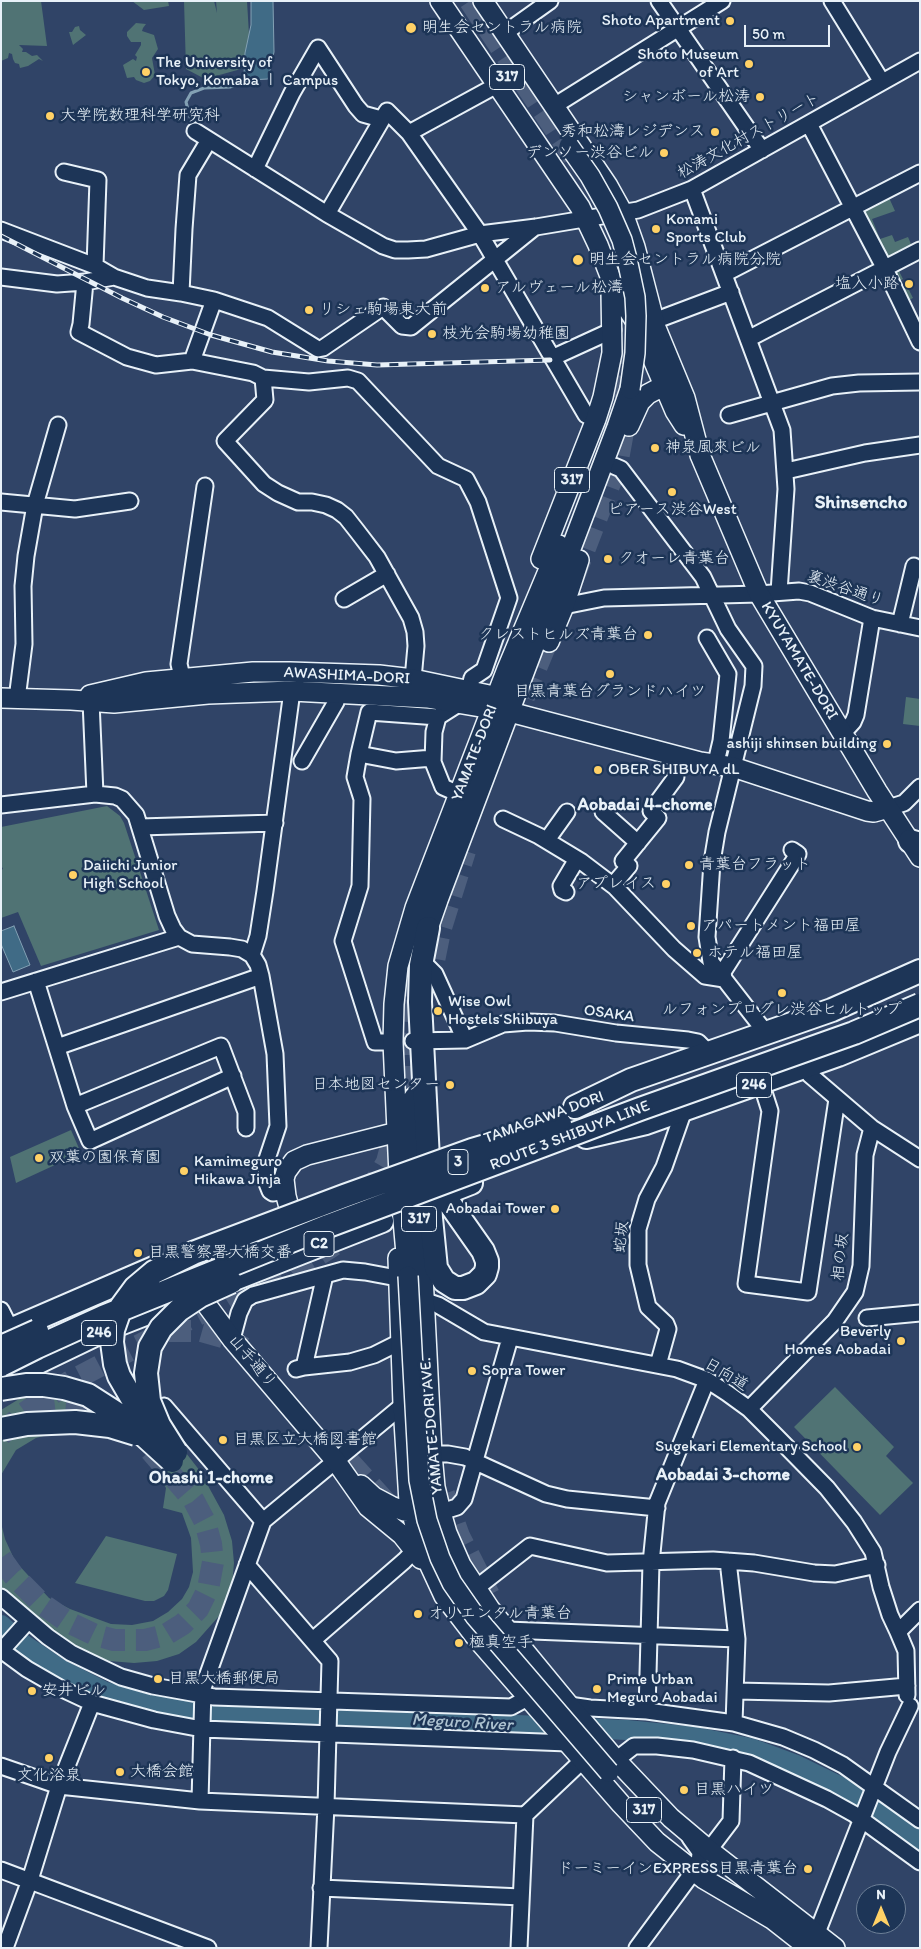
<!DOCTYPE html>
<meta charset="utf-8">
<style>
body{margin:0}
#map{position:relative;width:921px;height:1949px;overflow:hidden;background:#304467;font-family:Itim,sans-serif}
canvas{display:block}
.frame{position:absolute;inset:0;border:2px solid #e8f1f8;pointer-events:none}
.north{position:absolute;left:856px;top:1884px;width:50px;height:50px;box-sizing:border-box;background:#1d3557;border:1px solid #6e8097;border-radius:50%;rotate:0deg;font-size:14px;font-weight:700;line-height:20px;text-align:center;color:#e8f1f8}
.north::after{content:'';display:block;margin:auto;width:18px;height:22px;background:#ffd166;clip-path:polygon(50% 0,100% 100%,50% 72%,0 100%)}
.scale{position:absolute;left:744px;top:25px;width:86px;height:22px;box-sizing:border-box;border:2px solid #e8f1f8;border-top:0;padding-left:6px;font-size:15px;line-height:18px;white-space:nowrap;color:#e8f1f8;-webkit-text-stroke:4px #1d3557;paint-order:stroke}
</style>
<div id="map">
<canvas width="921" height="1949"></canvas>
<div class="frame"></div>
<div class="north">N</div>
<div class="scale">50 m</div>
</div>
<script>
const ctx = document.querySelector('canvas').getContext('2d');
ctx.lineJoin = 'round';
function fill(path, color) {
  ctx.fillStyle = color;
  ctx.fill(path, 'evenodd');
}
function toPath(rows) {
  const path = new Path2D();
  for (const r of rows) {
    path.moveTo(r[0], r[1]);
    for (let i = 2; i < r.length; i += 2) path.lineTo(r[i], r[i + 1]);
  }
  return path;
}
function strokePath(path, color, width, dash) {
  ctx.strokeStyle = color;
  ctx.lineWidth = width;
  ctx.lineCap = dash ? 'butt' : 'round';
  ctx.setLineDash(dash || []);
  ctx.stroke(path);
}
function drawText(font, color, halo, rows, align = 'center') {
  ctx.font = font + ' Itim,"Klee One",sans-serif';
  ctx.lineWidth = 5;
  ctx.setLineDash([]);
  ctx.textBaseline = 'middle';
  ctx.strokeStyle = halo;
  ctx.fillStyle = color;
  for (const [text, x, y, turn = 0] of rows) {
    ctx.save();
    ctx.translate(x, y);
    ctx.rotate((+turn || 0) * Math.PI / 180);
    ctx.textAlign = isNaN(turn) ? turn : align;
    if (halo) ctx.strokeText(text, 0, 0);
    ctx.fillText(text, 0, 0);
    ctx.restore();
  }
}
fill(toPath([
 [1,1,41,1,47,46,19,45,23,49,22,52,26,52,32,56,37,55,43,61,39,59,28,66,20,68,19,64,15,63,13,59,12,54,9,53,8,58,1,61],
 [132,1,168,1,169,6,144,10],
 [184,1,214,1,217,13,216,1,247,1,250,51,241,69,205,79,186,69],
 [136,23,146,24,143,28,142,31,154,35,158,49,152,58,155,75,150,81,144,83,136,80,134,77,127,78,123,65,133,59,136,61,137,57,135,55,141,45,141,42,131,42,127,36,127,32],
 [79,26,80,30,86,35,73,45,69,32,72,32,75,27],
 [886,191,895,211,872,219,880,239,892,235,895,242,908,237,914,251,885,266,854,207],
 [898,269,903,279,897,283,900,289,907,286,913,298,903,303,889,274],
 [906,697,920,699,920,726,903,724],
 [107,806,120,816,124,823,159,930,41,966,18,912,1,918,1,870,3,869,1,865,1,827],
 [71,1130,81,1153,16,1183,10,1157],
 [835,1387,894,1447,886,1456,913,1483,880,1515,794,1427],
 [43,1393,131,1409,114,1439,86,1432,63,1431,36,1438,16,1450,1,1475,1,1410,19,1399],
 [179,1444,200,1471,224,1515,232,1541,234,1563,232,1585,220,1615,196,1642,179,1654,157,1661,134,1663,109,1661,71,1647,25,1610,1,1587,1,1523,5,1539,15,1561,49,1598,70,1609,111,1624,132,1625,153,1621,168,1612,182,1599,189,1587,193,1572,191,1538,182,1513,163,1508,166,1488,153,1468],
 [106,1536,177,1554,168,1590,164,1596,154,1601,145,1601,75,1583]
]), '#507374');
const water = toPath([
 [251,1,273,1,274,52,268,79,248,80,244,74,245,53,251,25,251,1],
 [14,926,30,965,13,972,1,944,1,931,14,926]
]);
fill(water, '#406b86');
strokePath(water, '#83a1b4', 1);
strokePath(toPath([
 [199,126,190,117,186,102,191,93,204,88,230,87,248,80]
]), '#83a1b4', 3);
strokePath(toPath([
 [1,1625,23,1644,60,1669,103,1691,143,1703,185,1710,627,1730,696,1737,750,1748,796,1765,841,1787,880,1811,920,1840]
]), '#406b86', 20);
strokePath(toPath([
 [470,1,579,165],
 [611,430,617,374,616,350],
 [573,579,617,465,627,410],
 [524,697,556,620],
 [428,991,440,931,465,851],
 [404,996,417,929],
 [408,1121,407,1043,413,981],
 [367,1196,387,1162,396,1127],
 [264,1290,334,1245],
 [169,1331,201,1331,226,1338,244,1348],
 [33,1408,57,1405,78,1407,104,1417,120,1428],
 [1,1435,23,1414,69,1382,222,1302,274,1270],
 [327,1437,426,1547],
 [444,1494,459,1536,489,1595],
 [1,1558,13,1575,42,1604,68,1622,95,1635,114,1640,145,1640,165,1635,183,1624,198,1609,208,1589,213,1562,211,1544,205,1522,194,1501,150,1450]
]), '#4c5e7d', 22, [22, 11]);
const minor = toPath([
 [659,1,762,150],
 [832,1,882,82],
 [505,33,550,1],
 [554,106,722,1],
 [809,124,885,269,920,342],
 [195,131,327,214,387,111,409,133,480,234,586,415,596,419],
 [409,133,497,85],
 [255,169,292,93,318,48,356,106,363,114,381,119],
 [64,172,98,180,95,266],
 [692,189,782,430,786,489,779,592],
 [327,214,383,246,395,250,408,250,426,249,480,234,536,227,638,210,692,189,920,61],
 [1,230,95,266,114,277,147,288,181,293,214,300,268,318,318,349,323,348,383,307,402,326,411,327,535,227],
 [724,274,920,173],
 [1,277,57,284,85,282,114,277],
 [85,282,81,324,79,332,127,357,156,365,192,361,253,373,263,378,309,382,348,378,358,381,438,466,466,479,478,502,509,598,484,670,472,678,469,690],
 [181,293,184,229,188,175,209,140],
 [654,321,731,292],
 [748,339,920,250],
 [554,357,613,330],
 [192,361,214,300],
 [263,378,265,400,225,441,264,484,278,493,298,502,312,502,326,505,337,510,346,517,357,531,377,557,411,618,415,632,416,646,413,679],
 [729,415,832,386,859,383,920,382],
 [614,466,621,469,703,577,728,629,754,666,753,686,717,832,712,862,707,937,711,962,767,1034],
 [786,471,865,453,920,445],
 [1,502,75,509,130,501],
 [344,599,387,574],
 [564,606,604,598,759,594,799,591,810,593,872,618,920,628],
 [900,624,914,566],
 [707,638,728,674,721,741,717,758],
 [185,689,179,664,205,486],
 [17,699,24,644,23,586,26,556,35,505,58,425],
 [91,701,95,794],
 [438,717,434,732,433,762,443,787,459,794],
 [842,734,853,722,856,715,872,618],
 [359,754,396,761,433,758],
 [302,761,336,702,337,692],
 [1,805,95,794,115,796,122,799,136,815,167,916,173,929,179,937,192,944,230,947,242,949,252,955,258,965,261,976,275,1054,278,1126,267,1159,266,1181,270,1191,273,1193,279,1192,286,1196],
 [888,808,904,803,920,787],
 [603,812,638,843],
 [503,819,539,836,582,862,615,887,674,949,705,976,724,979,723,972,798,854,792,850],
 [140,827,275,823],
 [547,840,567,812],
 [613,885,629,866,623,861,658,818,651,811,676,777],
 [566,892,562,890,561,886,577,859],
 [252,955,258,936,265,891,292,691],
 [422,961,435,974,465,1040],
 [36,981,75,1106,90,1141,233,1076],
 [1,992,179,937],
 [413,1041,465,1040,503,1024,528,1022,555,1023,616,1033,688,1040,698,1042,710,1054],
 [393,1042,375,1042,343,941,360,886,362,799,355,777,359,754,369,712,438,717,460,703],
 [57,1047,261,976],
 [805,1067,810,1075,872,1128,920,1159],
 [761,1083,770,1111,746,1284,808,1292,837,1099],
 [75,1106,221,1046,246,1112,246,1128],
 [423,1300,438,1305,484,1332,677,1369,707,1380,727,1393,749,1409,776,1436,827,1488,854,1522,873,1552,881,1587,890,1615,898,1632],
 [1,1310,15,1338],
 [867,1318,920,1313],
 [232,1339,239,1313,245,1300,253,1295,343,1270,365,1272,397,1278],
 [658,1365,668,1329,666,1324,648,1307,638,1265,638,1229,647,1199,664,1167,684,1110],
 [304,1367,350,1362,374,1355,400,1342],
 [296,1369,304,1367,325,1275],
 [164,1406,263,1521],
 [749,1409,835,1321,855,1292,861,1266,865,1155,872,1128],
 [432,1454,448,1454,465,1457,546,1494,567,1499,657,1508],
 [441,1512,457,1507,464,1499,510,1338],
 [728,1561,737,1639,734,1723,783,1737,814,1750,843,1765,920,1820],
 [247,1565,330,1661,326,1806,319,1948],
 [475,1589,530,1546,607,1563,713,1560,754,1563,814,1573,835,1574,877,1565],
 [1,1597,48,1637,71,1653,121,1677,153,1686,214,1697,511,1707,522,1701,527,1696],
 [507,1630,737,1639],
 [313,1640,404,1561,415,1550],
 [1,1650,27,1669,60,1688,92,1703,154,1720,202,1729,568,1743],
 [1,1651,28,1621],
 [736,1691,829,1693,907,1686],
 [907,1695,906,1651,898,1632,920,1610],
 [569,1705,590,1708,647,1711,734,1723],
 [647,1711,651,1563,657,1503,707,1380],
 [616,1760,634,1746,657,1746,693,1750,749,1763,827,1799,854,1814,920,1862],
 [1,1766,59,1786,200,1801,525,1815,583,1760],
 [200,1801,203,1688,263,1521,403,1405],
 [709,1850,731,1821,733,1758],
 [1,1870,208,1948],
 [321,1888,521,1897],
 [813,1943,888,1752,910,1706],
 [5,1948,30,1880,59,1786,92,1703],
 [519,1948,525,1815],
 [637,1948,699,1864,700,1852,690,1838]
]);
const major = toPath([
 [440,1,580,207,598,245,615,289,639,327,675,411,684,425],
 [483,1,608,186,623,213,635,247,656,328,685,398,700,455,759,594,877,791,920,857],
 [629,426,640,402,648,394,665,385,668,381,667,373],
 [541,559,596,419,603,397,612,353,611,291,615,289],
 [549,642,564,606,579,560],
 [90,695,146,682,253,672,290,672,379,675,413,679,508,699],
 [1,698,71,700,114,703,208,694,292,691,427,698,510,712,700,762,733,767,867,811,874,812,888,808],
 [424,940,438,900,617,427,630,389],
 [414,1097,432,1454,435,1487,441,1512,447,1533,461,1565,490,1609,569,1705,616,1760,671,1818,709,1850,835,1948],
 [290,1211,286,1196,284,1179,286,1172,294,1161,307,1155,409,1129],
 [182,1255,206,1304,232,1339,335,1460,368,1507,402,1535,421,1559],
 [398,1258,403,1405,409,1502,416,1529,425,1555,444,1596,477,1639,621,1804,657,1842,704,1879,777,1922],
 [408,1276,399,1175,393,1042,394,1004,398,966,415,908,507,669,559,545],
 [361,1485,374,1497,391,1506,404,1511,421,1512],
 [767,1915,809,1948]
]);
const highway = toPath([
 [910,841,920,844],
 [428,928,421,965,420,1002,431,1218,436,1268,444,1281,455,1288,463,1288,476,1283,485,1274,487,1267,487,1261,483,1251,443,1194,471,1183],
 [575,1107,631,1080,832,1010,920,971],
 [586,1137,646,1123,838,1055,920,1021],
 [1,1334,156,1267],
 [1,1380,107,1329,382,1221]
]);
strokePath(minor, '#e8f1f8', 19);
strokePath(major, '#e8f1f8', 22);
strokePath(highway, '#e8f1f8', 26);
strokePath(minor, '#1d3557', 15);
strokePath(major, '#1d3557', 19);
strokePath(highway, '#1d3557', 22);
const rail = toPath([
 [1,236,122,298,163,317,211,335,272,352,328,361,377,365,550,360]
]);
strokePath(rail, '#e8f1f8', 5);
strokePath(rail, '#1d3557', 3, [9]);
const majorBridge = toPath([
 [569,146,590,176,608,208,622,240,627,259,635,297,636,316,635,353,630,389],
 [408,1276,419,1480,427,1520,440,1558,452,1583,475,1616,609,1772]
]);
const highwayBridge = toPath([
 [1,1347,37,1331],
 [1,1365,37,1347,103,1317,328,1226,640,1109,854,1033,920,1005],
 [1,1389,26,1385,44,1385,64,1388,88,1395,127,1420,172,1461],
 [144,1419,119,1376,115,1364,112,1342,113,1330,121,1307,135,1288,154,1272,193,1253,344,1196,472,1150,560,1124],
 [1,1429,27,1424,75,1422,110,1426,136,1434],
 [176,1452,159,1425,149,1401,146,1373,150,1347,161,1328,179,1310,200,1296,231,1282]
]);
strokePath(majorBridge, '#e8f1f8', 22, []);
strokePath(highwayBridge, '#e8f1f8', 26, []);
strokePath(majorBridge, '#1d3557', 19);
strokePath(highwayBridge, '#1d3557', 22);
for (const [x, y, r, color] of [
 [730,21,5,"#ffd166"],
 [411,28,6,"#ffd166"],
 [749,64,5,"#ffd166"],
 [146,72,5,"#ffd166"],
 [760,97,5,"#ffd166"],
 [50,116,5,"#ffd166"],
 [715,132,5,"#ffd166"],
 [664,153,5,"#ffd166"],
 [656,229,5,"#ffd166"],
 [578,260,6,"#ffd166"],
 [909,284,5,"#ffd166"],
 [485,288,5,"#ffd166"],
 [309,310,5,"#ffd166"],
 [432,334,5,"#ffd166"],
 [655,448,5,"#ffd166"],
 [672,492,5,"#ffd166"],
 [608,559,5,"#ffd166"],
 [648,635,5,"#ffd166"],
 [610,674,5,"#ffd166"],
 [887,744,5,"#ffd166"],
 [598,770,5,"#ffd166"],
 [689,865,5,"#ffd166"],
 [73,875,5,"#ffd166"],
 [666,884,5,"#ffd166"],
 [691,926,5,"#ffd166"],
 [697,953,5,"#ffd166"],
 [782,993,5,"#ffd166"],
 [438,1011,5,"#ffd166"],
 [450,1085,5,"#ffd166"],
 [39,1158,5,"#ffd166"],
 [184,1171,5,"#ffd166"],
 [555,1209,5,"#ffd166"],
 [138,1253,5,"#ffd166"],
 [901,1341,5,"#ffd166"],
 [472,1371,5,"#ffd166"],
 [223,1440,5,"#ffd166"],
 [857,1447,5,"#ffd166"],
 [418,1614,5,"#ffd166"],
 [459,1643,5,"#ffd166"],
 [158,1679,5,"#ffd166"],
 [597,1689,5,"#ffd166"],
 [32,1691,5,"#ffd166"],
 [49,1758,5,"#ffd166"],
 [120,1772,5,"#ffd166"],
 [684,1790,5,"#ffd166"],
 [808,1869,5,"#ffd166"]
]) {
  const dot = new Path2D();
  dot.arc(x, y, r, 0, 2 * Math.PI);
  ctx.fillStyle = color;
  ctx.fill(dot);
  strokePath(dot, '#1d3557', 2);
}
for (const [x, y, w] of [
 [507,77,35],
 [572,480,35],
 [754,1085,35],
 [458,1162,20],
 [419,1219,35],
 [319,1244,30],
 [99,1333,35],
 [644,1810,35]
]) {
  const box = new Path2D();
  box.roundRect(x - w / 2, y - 12.5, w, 25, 4);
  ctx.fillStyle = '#1d3557';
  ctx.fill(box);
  strokePath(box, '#e8f1f8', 1);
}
drawText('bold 15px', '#e8f1f8', null, [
 ["317",507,77],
 ["317",572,480],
 ["246",754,1085],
 ["3",458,1162],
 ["317",419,1219],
 ["C2",319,1244],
 ["246",99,1333],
 ["317",644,1810]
]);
drawText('16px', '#e8f1f8', '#1d3557', [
 ["Shoto Apartment",720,21,"right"],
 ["明生会セントラル病院",422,28],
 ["Shoto Museum",739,55,"right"],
 ["of Art",739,73,"right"],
 ["The University of",156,63],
 ["Tokyo, Komaba Ⅰ Campus",156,81],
 ["シャンボール松涛",750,97,"right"],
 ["大学院数理科学研究科",60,116],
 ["秀和松濤レジデンス",705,132,"right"],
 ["デンソー渋谷ビル",654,153,"right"],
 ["Konami",666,220],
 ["Sports Club",666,238],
 ["明生会セントラル病院分院",589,260],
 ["塩入小路",899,284,"right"],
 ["アルヴェール松濤",495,288],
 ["リシェ駒場東大前",319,310],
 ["枝光会駒場幼稚園",442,334],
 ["神泉風來ビル",665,448],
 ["ピアース渋谷West",672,510,"center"],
 ["クオーレ青葉台",618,559],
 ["クレストヒルズ青葉台",638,635,"right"],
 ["目黒青葉台グランドハイツ",610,692,"center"],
 ["ashiji shinsen building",877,744,"right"],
 ["OBER SHIBUYA dL",608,770],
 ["青葉台フラット",699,865],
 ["Daiichi Junior",83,866],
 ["High School",83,884],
 ["アプレイス",656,884,"right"],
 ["アパートメント福田屋",701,926],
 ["ホテル福田屋",707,953],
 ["Wise Owl",448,1002],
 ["Hostels Shibuya",448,1020],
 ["ルフォンプログレ渋谷ヒルトップ",782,1010,"center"],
 ["日本地図センター",440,1085,"right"],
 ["双葉の園保育園",49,1158],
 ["Kamimeguro",194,1162],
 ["Hikawa Jinja",194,1180],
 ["Aobadai Tower",545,1209,"right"],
 ["目黒警察署大橋交番",148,1253],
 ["Beverly",891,1332,"right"],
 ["Homes Aobadai",891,1350,"right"],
 ["Sopra Tower",482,1371],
 ["目黒区立大橋図書館",233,1440],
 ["Sugekari Elementary School",847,1447,"right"],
 ["オリエンタル青葉台",428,1614],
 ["極真空手",469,1643],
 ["目黒大橋郵便局",168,1679],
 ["Prime Urban",607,1680],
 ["Meguro Aobadai",607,1698],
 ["安井ビル",42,1691],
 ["大橋会館",130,1772],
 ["文化浴泉",49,1776,"center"],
 ["目黒ハイツ",694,1790],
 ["ドーミーインEXPRESS目黒青葉台",798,1869,"right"]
], 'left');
drawText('16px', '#e8f1f8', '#1d3557', [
 ["松涛文化村ストリート",749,136,-29],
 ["裏渋谷通り",845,589,19],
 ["KYUYAMATE-DORI",799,661,59],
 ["AWASHIMA-DORI",347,676,3],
 ["YAMATE-DORI",475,753,-69],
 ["OSAKA",609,1014,8],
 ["TAMAGAWA DORI",544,1118,-20],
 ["ROUTE 3 SHIBUYA LINE",570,1136,-21],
 ["蛇坂",622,1237,-85],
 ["相の坂",841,1257,-84],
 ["山手通り",252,1362,50],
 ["日向道",726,1375,31],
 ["YAMATE-DORI AVE.",432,1426,-95]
]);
drawText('bold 18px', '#e8f1f8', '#1d3557', [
 ["Aobadai 4-chome",645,805],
 ["Aobadai 3-chome",723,1475],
 ["Ohashi 1-chome",211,1478]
]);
drawText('italic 18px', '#adc2d0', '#1d3557', [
 ["Meguro River",462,1723,3]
]);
drawText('bold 19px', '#e8f1f8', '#1d3557', [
 ["Shinsencho",861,503]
]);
</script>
